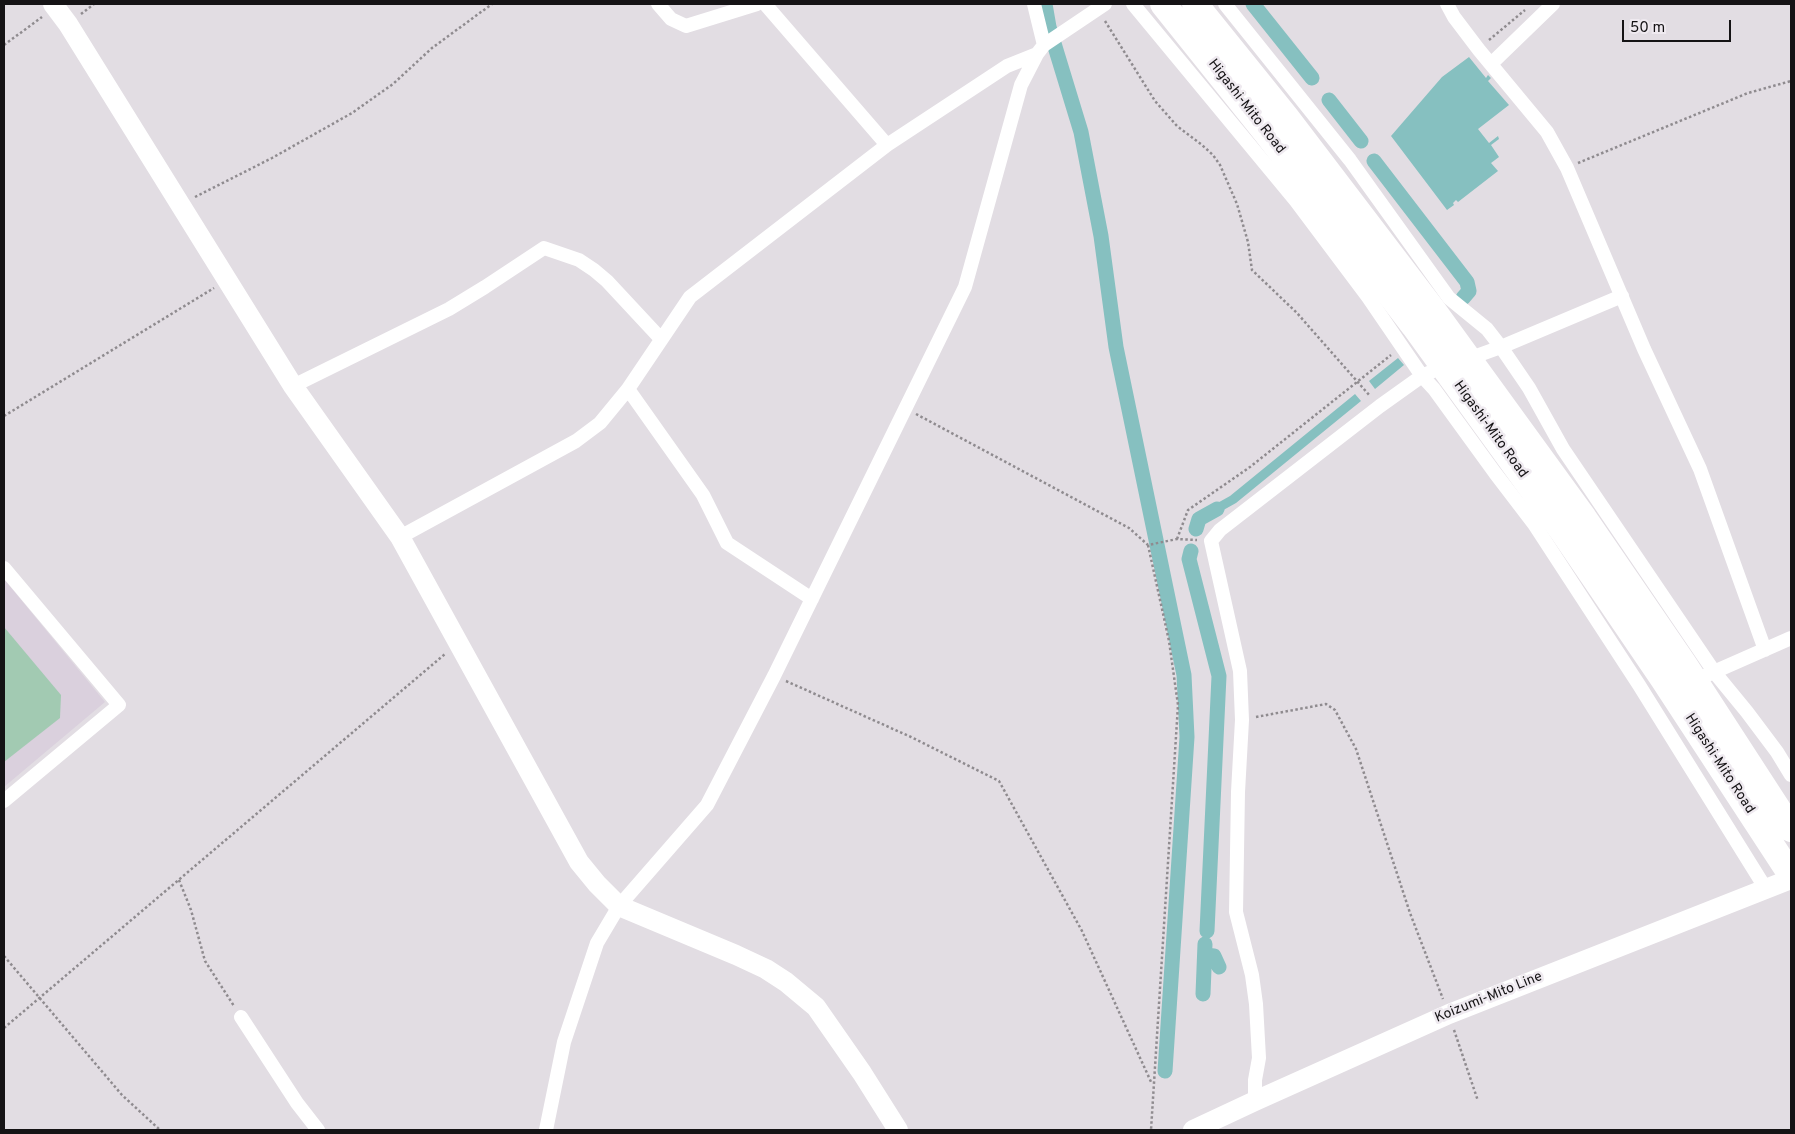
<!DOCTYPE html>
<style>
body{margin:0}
#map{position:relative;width:1795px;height:1134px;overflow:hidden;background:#e2dde3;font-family:Overpass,sans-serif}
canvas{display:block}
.frame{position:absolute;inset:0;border:5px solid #151315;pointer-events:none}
.scale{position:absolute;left:1622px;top:20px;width:109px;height:22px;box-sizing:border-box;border:2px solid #151315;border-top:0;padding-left:6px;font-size:15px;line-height:18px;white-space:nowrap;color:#151315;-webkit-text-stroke:4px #efeaf0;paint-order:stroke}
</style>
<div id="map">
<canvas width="1795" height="1134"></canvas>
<div class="frame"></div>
<div class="scale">50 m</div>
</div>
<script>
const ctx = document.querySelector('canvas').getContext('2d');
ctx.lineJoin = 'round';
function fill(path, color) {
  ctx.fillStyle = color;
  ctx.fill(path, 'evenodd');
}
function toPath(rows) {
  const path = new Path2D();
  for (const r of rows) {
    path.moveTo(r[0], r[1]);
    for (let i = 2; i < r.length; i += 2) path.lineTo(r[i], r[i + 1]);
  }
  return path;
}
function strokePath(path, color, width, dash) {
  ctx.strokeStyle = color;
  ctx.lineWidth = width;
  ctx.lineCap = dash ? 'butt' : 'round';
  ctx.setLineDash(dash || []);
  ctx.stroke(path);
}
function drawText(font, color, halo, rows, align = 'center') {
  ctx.font = font + ' Overpass,sans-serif';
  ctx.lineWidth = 5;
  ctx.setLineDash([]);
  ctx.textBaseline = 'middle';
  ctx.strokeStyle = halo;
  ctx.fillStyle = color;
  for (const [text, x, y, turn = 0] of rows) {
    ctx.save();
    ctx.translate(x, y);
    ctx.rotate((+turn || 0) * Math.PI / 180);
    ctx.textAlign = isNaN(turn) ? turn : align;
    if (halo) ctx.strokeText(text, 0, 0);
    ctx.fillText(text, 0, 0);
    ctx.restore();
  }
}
fill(toPath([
 [4,579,105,702,4,787]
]), '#dad0dd');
fill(toPath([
 [4,627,61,695,60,718,4,762]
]), '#a2cab2');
fill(toPath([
 [1469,57,1486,78,1488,75,1491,78,1488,81,1509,105,1478,129,1489,143,1498,136,1499,139,1491,145,1499,157,1491,163,1498,171,1458,202,1456,200,1453,203,1454,205,1447,210,1391,136,1442,77],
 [1398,358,1404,365,1375,389,1369,381],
 [1355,394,1361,401,1236,503,1202,522,1196,515,1230,496]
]), '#86c0c0');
strokePath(toPath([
 [1045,4,1049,27,1081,132,1101,236,1116,347,1184,675,1187,737,1165,1071],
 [1253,4,1312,78],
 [1329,100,1361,141],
 [1374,161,1467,282,1469,291,1463,298],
 [1196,529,1199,519,1217,509],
 [1191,551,1189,559,1219,676,1207,931],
 [1205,955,1214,956,1219,967],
 [1203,994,1205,944]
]), '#86c0c0', 15);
strokePath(toPath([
 [81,14,94,4],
 [1105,21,1155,101,1177,126,1202,145,1213,155,1220,165,1237,204,1248,242,1252,270,1297,313,1370,396],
 [1489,40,1525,10],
 [4,45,42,17],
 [1578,163,1748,93,1791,81],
 [195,197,272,158,352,113,393,84,432,48,492,4],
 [916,414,1129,528,1148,545,1177,539,1197,540],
 [4,416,214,288],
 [1177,539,1188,510,1250,467,1391,355],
 [1148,545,1169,641,1178,705,1151,1130],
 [786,681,911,737,999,781,1082,931,1152,1084],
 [1256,717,1326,704,1335,710,1356,749,1410,913,1443,999],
 [179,880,191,910,205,961,234,1006],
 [4,956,122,1095,160,1130],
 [4,1028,445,654],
 [1454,1030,1478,1101]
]), '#8f8b8f', 2.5, [2.5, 2.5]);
strokePath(toPath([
 [658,4,671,19,686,26,757,4],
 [765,4,887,145],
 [1034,4,1044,45],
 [1133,4,1296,201,1368,297,1422,376,1434,389,1495,473,1534,524,1639,685,1766,889],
 [1225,4,1350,160,1449,298,1487,329,1501,347,1529,388,1563,449,1715,673,1747,712,1777,752,1791,775],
 [1447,4,1454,17,1479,50,1547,132,1567,168,1644,349,1700,469,1765,650],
 [1491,64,1553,4],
 [1465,360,1501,347,1622,296],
 [293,386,449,309,485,287,544,248,579,260,594,270,607,281,661,339],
 [628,389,703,495,727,543,812,599],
 [400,537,576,441,600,423,628,389,690,297,887,145,1007,66,1037,54],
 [4,568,119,705,4,801],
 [1707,675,1791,638],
 [241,1017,297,1103,318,1130],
 [1255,1101,1255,1080,1259,1058,1256,1004,1252,975,1236,912,1238,792,1242,720,1240,671,1211,541,1220,530,1380,406,1422,376,1431,372],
 [546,1130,564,1042,597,943,619,906,707,805,774,676,965,287,1021,85,1037,54,1044,45,1105,4]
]), '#fff', 14);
strokePath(toPath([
 [53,4,68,24,293,386,400,537,579,862,597,884,619,906,736,955,766,969,786,982,816,1007,862,1073,898,1130],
 [1193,1130,1255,1101,1449,1014,1791,879]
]), '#fff', 20);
strokePath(toPath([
 [1163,4,1267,134,1414,326,1563,532,1663,679,1791,875],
 [1195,4,1286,117,1433,310,1584,518,1684,664,1791,829]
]), '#fff', 26);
drawText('14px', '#151315', '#efeaf0', [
 ["Higashi-Mito Road",1246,107,52],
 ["Higashi-Mito Road",1490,430,54],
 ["Higashi-Mito Road",1719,764,57],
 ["Koizumi-Mito Line",1489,998,-22]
]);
</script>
